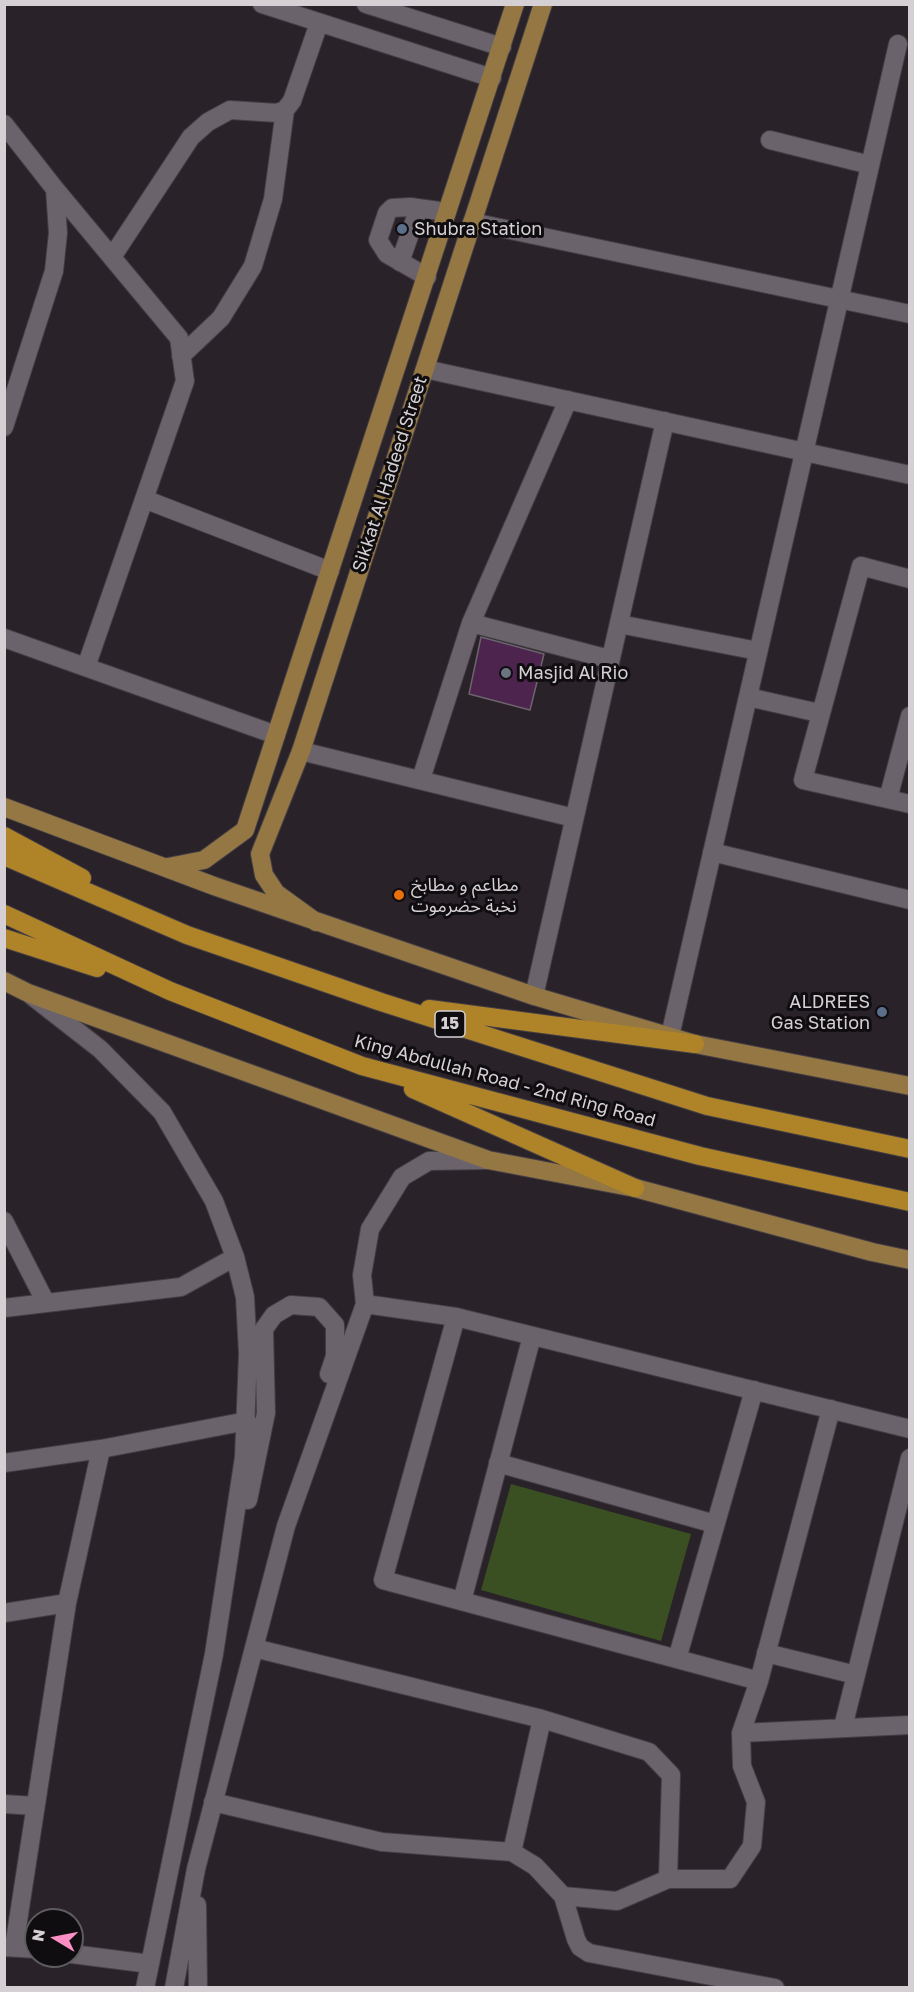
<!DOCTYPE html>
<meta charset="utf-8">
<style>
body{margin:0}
#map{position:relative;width:914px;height:1992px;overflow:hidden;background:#292229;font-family:"Golos Text",sans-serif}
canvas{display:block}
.frame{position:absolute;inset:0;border:6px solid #d4d0d4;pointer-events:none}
.north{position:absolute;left:24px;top:1908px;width:60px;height:60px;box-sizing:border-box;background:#100d10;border:2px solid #5e5b5e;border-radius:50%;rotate:280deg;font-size:16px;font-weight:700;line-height:24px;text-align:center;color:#d4d0d4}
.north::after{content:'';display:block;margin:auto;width:21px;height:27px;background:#fb8fc5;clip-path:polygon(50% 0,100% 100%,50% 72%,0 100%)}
</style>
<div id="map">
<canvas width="914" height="1992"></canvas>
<div class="frame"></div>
<div class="north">N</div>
</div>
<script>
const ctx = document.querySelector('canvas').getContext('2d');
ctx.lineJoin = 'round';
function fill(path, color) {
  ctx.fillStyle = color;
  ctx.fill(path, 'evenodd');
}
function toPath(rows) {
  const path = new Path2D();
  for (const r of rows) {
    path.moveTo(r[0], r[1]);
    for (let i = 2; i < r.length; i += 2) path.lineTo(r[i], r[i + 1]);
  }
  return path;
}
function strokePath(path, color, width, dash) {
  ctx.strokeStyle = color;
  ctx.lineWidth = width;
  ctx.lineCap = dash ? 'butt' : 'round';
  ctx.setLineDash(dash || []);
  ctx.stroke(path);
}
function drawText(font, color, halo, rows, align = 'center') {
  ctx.font = font + ' "Golos Text","Noto Sans Arabic",sans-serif';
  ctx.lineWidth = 6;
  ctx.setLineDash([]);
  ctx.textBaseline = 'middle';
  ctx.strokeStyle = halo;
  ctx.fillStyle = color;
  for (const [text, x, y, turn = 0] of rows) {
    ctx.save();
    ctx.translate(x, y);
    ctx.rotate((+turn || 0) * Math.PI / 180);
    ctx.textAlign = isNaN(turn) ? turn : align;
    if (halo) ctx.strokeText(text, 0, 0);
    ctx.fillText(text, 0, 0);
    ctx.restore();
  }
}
fill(toPath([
 [511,1484,691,1534,661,1641,481,1590]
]), '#3a5022');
const building = toPath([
 [481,637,544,654,530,710,469,694,481,637]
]);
fill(building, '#4c244e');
strokePath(building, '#6c646c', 1.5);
const minor = toPath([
 [262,4,492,78],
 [366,4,502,47],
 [4,124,55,189,58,233,54,271,4,427],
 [770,140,870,165],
 [55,189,179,338,185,381,86,667],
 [472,222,910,314],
 [112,257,191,137,208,122,230,110,277,113,285,110,292,101,319,23],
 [400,262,419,208],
 [427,277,387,254,378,240,387,213,392,208,410,207,447,212],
 [181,356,221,318,253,266,273,199,285,110],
 [425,369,910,475],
 [144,499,330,571],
 [910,579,861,566,803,780,910,804],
 [471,623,609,659],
 [619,624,758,651],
 [4,638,276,735],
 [748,697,819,713],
 [301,751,574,818],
 [421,779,471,623,568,400],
 [888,799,910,716],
 [712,852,910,900],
 [32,996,100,1049,162,1112,214,1201,235,1257,245,1297,248,1354,244,1457,214,1654,145,1988],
 [534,996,665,421],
 [670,1036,898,44],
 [4,1221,45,1301],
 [365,1304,456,1317,910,1429],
 [4,1308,181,1287,235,1257],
 [456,1317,383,1580,759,1681],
 [4,1463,101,1449,247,1421],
 [498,1463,715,1524],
 [248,1500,266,1413,264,1329,274,1315,291,1305,319,1307,335,1325,335,1356,329,1374],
 [462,1601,532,1336],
 [4,1613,67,1603],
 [254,1648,542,1719,649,1752,671,1775,668,1879],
 [766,1653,856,1675],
 [677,1659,754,1390],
 [843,1727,910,1458],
 [741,1733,910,1725],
 [213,1802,382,1842,512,1852,535,1866,563,1896,617,1901,668,1879,730,1879,752,1846,756,1802,742,1766,741,1733,759,1681,831,1409],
 [4,1804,35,1806],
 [512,1852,542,1719],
 [563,1896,576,1939,580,1947,589,1953,775,1988],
 [197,1905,198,1988],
 [4,1947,36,1949],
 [14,1947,67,1603,101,1449],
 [72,1954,150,1964],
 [174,1988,196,1869,286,1526,365,1304,362,1275,370,1229,402,1177,429,1161,487,1160]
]);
const major = toPath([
 [4,807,214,886,534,996,695,1044,910,1086],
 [168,867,204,860,245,830,515,4],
 [316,922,276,893,264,875,260,854,301,751,543,4],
 [4,981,28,993,488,1160,635,1188,872,1252,910,1260]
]);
const highway = toPath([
 [4,836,82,878],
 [4,856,187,935,381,1002,707,1106,910,1149],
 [4,914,170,991,362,1066,700,1156,910,1202],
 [4,938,97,968],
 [429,1009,695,1044],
 [413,1089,635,1188]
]);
strokePath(minor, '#443e44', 20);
strokePath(major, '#443e44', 20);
strokePath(highway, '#443e44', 20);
strokePath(minor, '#6b636c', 18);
strokePath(major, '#947743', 18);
strokePath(highway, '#af8428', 18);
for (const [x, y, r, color] of [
 [402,229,6,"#5c6f8a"],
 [506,673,6,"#6b7280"],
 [399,895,6,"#e8710a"],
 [882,1012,6,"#5c6f8a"]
]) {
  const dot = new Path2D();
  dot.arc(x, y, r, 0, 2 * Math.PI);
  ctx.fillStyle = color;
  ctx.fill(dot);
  strokePath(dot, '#100d10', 2);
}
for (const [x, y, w] of [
 [450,1024,30]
]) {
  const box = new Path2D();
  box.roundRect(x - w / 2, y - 13, w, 26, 4.5);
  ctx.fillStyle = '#100d10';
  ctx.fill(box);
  strokePath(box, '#d4d0d4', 1.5);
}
drawText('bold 16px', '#d4d0d4', null, [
 ["15",450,1024]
]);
drawText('18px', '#d4d0d4', '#100d10', [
 ["Shubra Station",414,229],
 ["Masjid Al Rio",518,673],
 ["مطاعم و مطابخ",411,885],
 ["نخبة حضرموت",411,906],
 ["ALDREES",870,1002,"right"],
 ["Gas Station",870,1023,"right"]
], 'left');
drawText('18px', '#d4d0d4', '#100d10', [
 ["Sikkat Al Hadeed Street",390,474,-72],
 ["King Abdullah Road - 2nd Ring Road",505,1081,15]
]);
</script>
